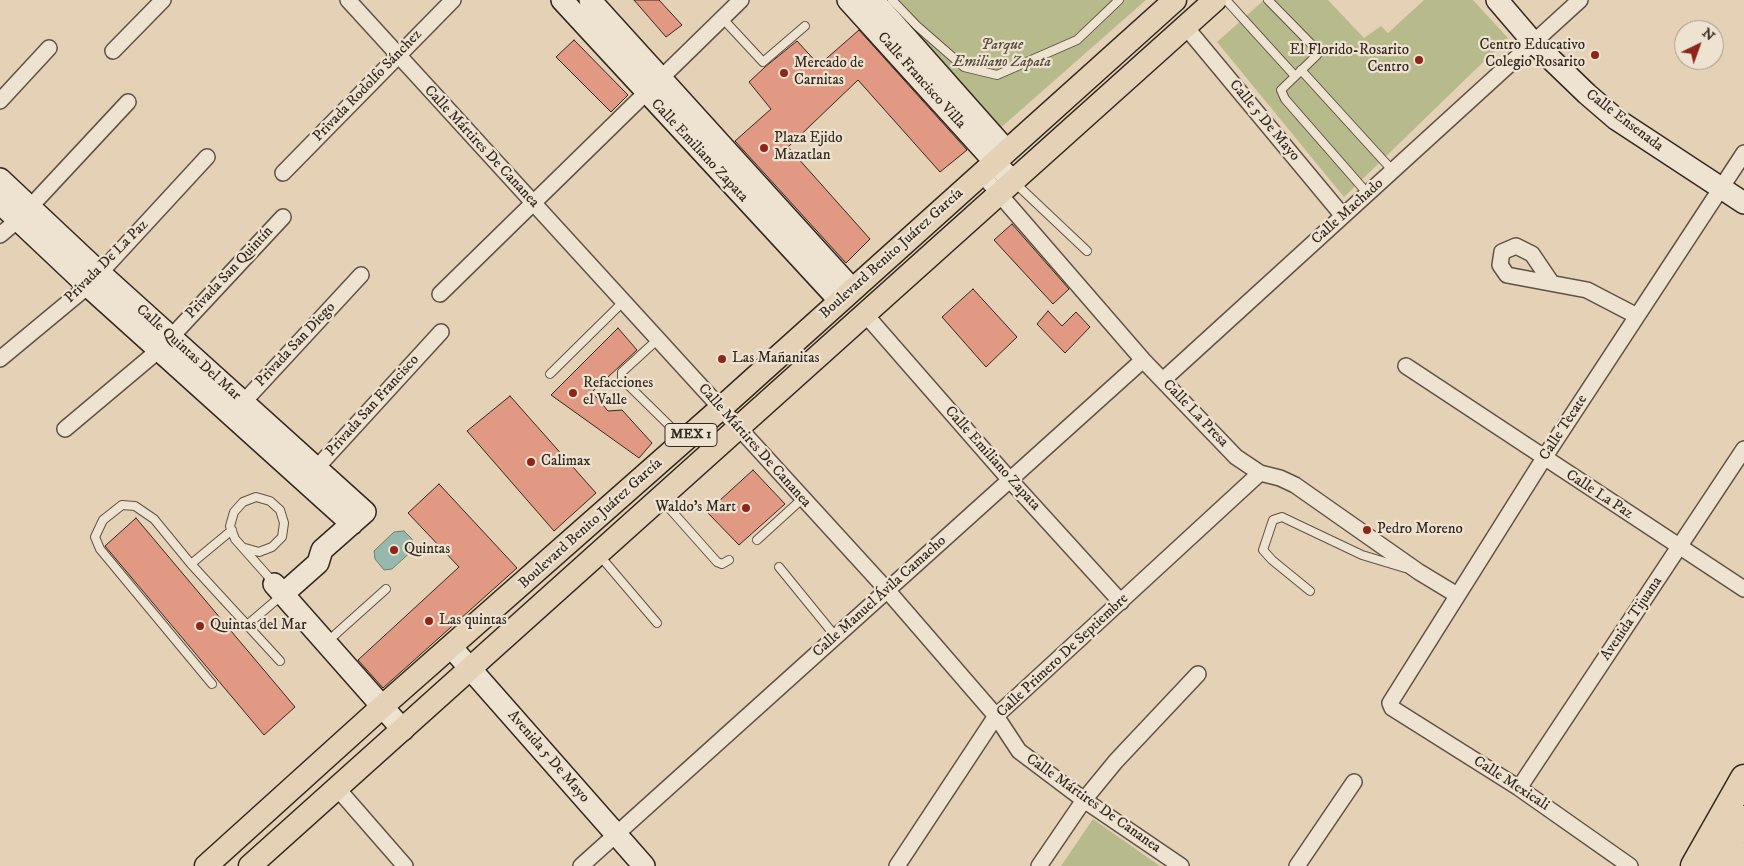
<!DOCTYPE html>
<meta charset="utf-8">
<style>
body{margin:0}
#map{position:relative;width:1744px;height:866px;overflow:hidden;background:#e5d2b6;font-family:"IM FELL DW Pica",serif}
canvas{display:block}
.north{position:absolute;left:1674px;top:20px;width:50px;height:50px;box-sizing:border-box;background:#eee2d0;border:1px solid #a39889;border-radius:50%;rotate:42deg;font-size:14px;font-weight:700;line-height:20px;text-align:center;color:#33281f}
.north::after{content:'';display:block;margin:auto;width:18px;height:22px;background:#8f2418;clip-path:polygon(50% 0,100% 100%,50% 72%,0 100%)}
</style>
<div id="map">
<canvas width="1744" height="866"></canvas>
<div class="north">N</div>
</div>
<script>
const ctx = document.querySelector('canvas').getContext('2d');
ctx.lineJoin = 'round';
function fill(path, color) {
  ctx.fillStyle = color;
  ctx.fill(path, 'evenodd');
}
function toPath(rows) {
  const path = new Path2D();
  for (const r of rows) {
    path.moveTo(r[0], r[1]);
    for (let i = 2; i < r.length; i += 2) path.lineTo(r[i], r[i + 1]);
  }
  return path;
}
function strokePath(path, color, width, dash) {
  ctx.strokeStyle = color;
  ctx.lineWidth = width;
  ctx.lineCap = dash ? 'butt' : 'round';
  ctx.setLineDash(dash || []);
  ctx.stroke(path);
}
function drawText(font, color, halo, rows, align = 'center') {
  ctx.font = font + ' "IM FELL DW Pica",serif';
  ctx.lineWidth = 4.5;
  ctx.setLineDash([]);
  ctx.textBaseline = 'middle';
  ctx.strokeStyle = halo;
  ctx.fillStyle = color;
  for (const [text, x, y, turn = 0] of rows) {
    ctx.save();
    ctx.translate(x, y);
    ctx.rotate((+turn || 0) * Math.PI / 180);
    ctx.textAlign = isNaN(turn) ? turn : align;
    if (halo) ctx.strokeText(text, 0, 0);
    ctx.fillText(text, 0, 0);
    ctx.restore();
  }
}
fill(toPath([
 [878,0,1146,0,997,131],
 [1264,0,1328,0,1364,38,1381,26,1388,33,1424,0,1473,0,1508,38,1344,197,1217,42],
 [1093,819,1160,866,1061,866]
]), '#b7bb8c');
const water = toPath([
 [404,531,412,539,414,549,392,569,384,570,375,559,374,551,394,532,404,531]
]);
fill(water, '#96b8ad');
strokePath(water, '#6e7e74', 1);
const building = toPath([
 [634,0,659,0,682,25,666,37,634,0],
 [859,30,967,150,940,172,858,80,788,147,870,239,846,263,735,141,771,109,749,82,765,67,797,41,819,65,859,30],
 [574,40,628,95,611,112,556,57,574,40],
 [1012,224,1069,289,1053,304,994,240,1012,224],
 [973,289,1017,337,986,367,942,317,973,289],
 [1048,311,1062,326,1076,312,1090,327,1065,353,1037,324,1048,311],
 [618,328,637,350,592,392,608,411,622,410,652,443,639,458,551,395,618,328],
 [510,396,596,493,554,531,467,431,510,396],
 [753,470,785,504,739,545,707,512,753,470],
 [439,484,517,568,383,688,358,660,459,567,408,513,439,484],
 [136,518,295,707,264,735,105,546,136,518]
]);
fill(building, '#e29983');
strokePath(building, '#33281f', 1);
const lane = toPath([
 [892,0,917,26,964,67,997,75,1077,40,1119,0],
 [1226,0,1295,76],
 [1268,0,1317,50,1317,55,1281,90,1285,99,1368,194],
 [723,19,763,62,805,26],
 [1301,70,1393,171],
 [1014,182,1087,251],
 [657,340,622,372,622,379,683,439],
 [550,374,623,302],
 [662,500,717,562,722,564,729,560],
 [757,540,802,499],
 [245,548,259,552,272,547,282,537,284,523,280,510,270,501,256,497,243,502,234,512,230,526,235,539,274,583],
 [600,556,657,623],
 [191,564,232,530],
 [779,567,836,637],
 [1310,591,1272,560,1263,550,1273,520,1282,517,1362,555,1405,568],
 [247,625,280,661],
 [328,641,386,589],
 [212,684,100,549,95,537,103,520,122,505,135,506,154,519,191,564,247,625,281,596]
]);
const street = toPath([
 [348,0,887,590,996,716,1019,751,1084,800,1181,866],
 [1185,26,1343,216],
 [113,51,163,0],
 [0,101,49,48],
 [283,173,453,0],
 [981,173,1143,360,1236,457,1260,473,1280,478,1295,485,1419,572,1457,595],
 [0,235,18,220,128,102],
 [1551,282,1532,254,1516,246,1502,252,1500,265,1507,275,1587,290,1637,316],
 [440,294,741,0],
 [865,314,1010,480,1121,602],
 [0,359,88,286,207,157],
 [1406,366,1744,589],
 [1163,380,1580,0],
 [238,408,361,275],
 [65,429,159,350,283,217],
 [311,474,441,332],
 [337,788,405,866],
 [1519,788,1744,449],
 [581,866,1143,360],
 [897,866,996,716,1260,473],
 [1039,866,1084,800,1116,761,1198,674],
 [1297,866,1354,782],
 [1630,866,1519,788,1392,708,1390,703,1544,458,1744,153]
]);
const secondary = toPath([
 [562,0,839,300],
 [590,0,852,289],
 [848,0,1012,181],
 [873,0,1006,150],
 [1497,0,1533,42,1587,94,1616,119,1744,203],
 [0,179,100,273,365,512,322,550,318,563,283,594],
 [0,203,88,286,352,524],
 [274,584,403,730],
 [452,648,644,866]
]);
const primary = toPath([
 [206,866,383,706,720,409,1175,0],
 [250,866,1215,0]
]);
const highway = toPath([
 [1694,866,1744,778],
 [1713,866,1744,819],
 [1738,866,1744,856]
]);
strokePath(lane, '#605245', 10);
strokePath(street, '#605245', 18);
strokePath(secondary, '#33281f', 24);
strokePath(primary, '#33281f', 25);
strokePath(highway, '#33281f', 29);
strokePath(lane, '#eee2d0', 8);
strokePath(street, '#eee2d0', 15);
strokePath(secondary, '#eee2d0', 21);
strokePath(primary, '#e5d2b6', 22);
strokePath(highway, '#e5d2b6', 26);
for (const [x, y, r, color] of [
 [1595,55,5,"#8f2418"],
 [1419,60,5,"#8f2418"],
 [784,73,5,"#8f2418"],
 [764,148,5,"#8f2418"],
 [722,359,5,"#8f2418"],
 [573,393,5,"#8f2418"],
 [531,462,5,"#8f2418"],
 [746,508,5,"#8f2418"],
 [1367,530,5,"#8f2418"],
 [394,550,5,"#8f2418"],
 [429,621,5,"#8f2418"],
 [200,626,5,"#8f2418"]
]) {
  const dot = new Path2D();
  dot.arc(x, y, r, 0, 2 * Math.PI);
  ctx.fillStyle = color;
  ctx.fill(dot);
  strokePath(dot, '#eee2d0', 2);
}
for (const [x, y, w] of [
 [691,435,52]
]) {
  const box = new Path2D();
  box.roundRect(x - w / 2, y - 11.5, w, 23, 4);
  ctx.fillStyle = '#eee2d0';
  ctx.fill(box);
  strokePath(box, '#33281f', 1);
}
drawText('bold 14px', '#33281f', null, [
 ["MEX 1",691,435]
]);
drawText('italic 15px', '#544d3a', '#eee2d0', [
 ["Parque",1002,46],
 ["Emiliano Zapata",1002,63]
]);
drawText('15px', '#33281f', '#eee2d0', [
 ["Centro Educativo",1585,46,"right"],
 ["Colegio Rosarito",1585,63,"right"],
 ["El Florido-Rosarito",1409,51,"right"],
 ["Centro",1409,68,"right"],
 ["Mercado de",794,64],
 ["Carnitas",794,81],
 ["Plaza Ejido",774,139],
 ["Mazatlan",774,156],
 ["Las Mañanitas",732,359],
 ["Refacciones",583,384],
 ["el Valle",583,401],
 ["Calimax",541,462],
 ["Waldo's Mart",736,508,"right"],
 ["Pedro Moreno",1377,530],
 ["Quintas",404,550],
 ["Las quintas",439,621],
 ["Quintas del Mar",210,626]
], 'left');
drawText('15px', '#33281f', '#eee2d0', [
 ["Calle Francisco Villa",921,81,48],
 ["Privada Rodolfo Sánchez",368,86,-46],
 ["Calle 5 De Mayo",1264,121,50],
 ["Calle Ensenada",1624,121,37],
 ["Calle Mártires De Cananea",481,147,47],
 ["Calle Emiliano Zapata",699,151,47],
 ["Calle Machado",1348,212,-42],
 ["Boulevard Benito Juárez García",892,254,-42],
 ["Privada De La Paz",107,262,-45],
 ["Privada San Quintín",230,273,-47],
 ["Privada San Diego",296,345,-47],
 ["Calle Quintas Del Mar",188,353,42],
 ["Privada San Francisco",373,406,-48],
 ["Calle La Presa",1195,414,46],
 ["Calle Tecate",1564,428,-57],
 ["Calle Mártires De Cananea",754,446,48],
 ["Calle Emiliano Zapata",992,459,48],
 ["Calle La Paz",1599,495,33],
 ["Boulevard Benito Juárez García",591,524,-42],
 ["Calle Manuel Ávila Camacho",880,597,-42],
 ["Avenida Tijuana",1632,619,-56],
 ["Calle Primero De Septiembre",1063,656,-43],
 ["Avenida 5 De Mayo",548,757,49],
 ["Calle Mexicali",1511,784,33],
 ["Calle Mártires De Cananea",1093,804,35]
]);
</script>
